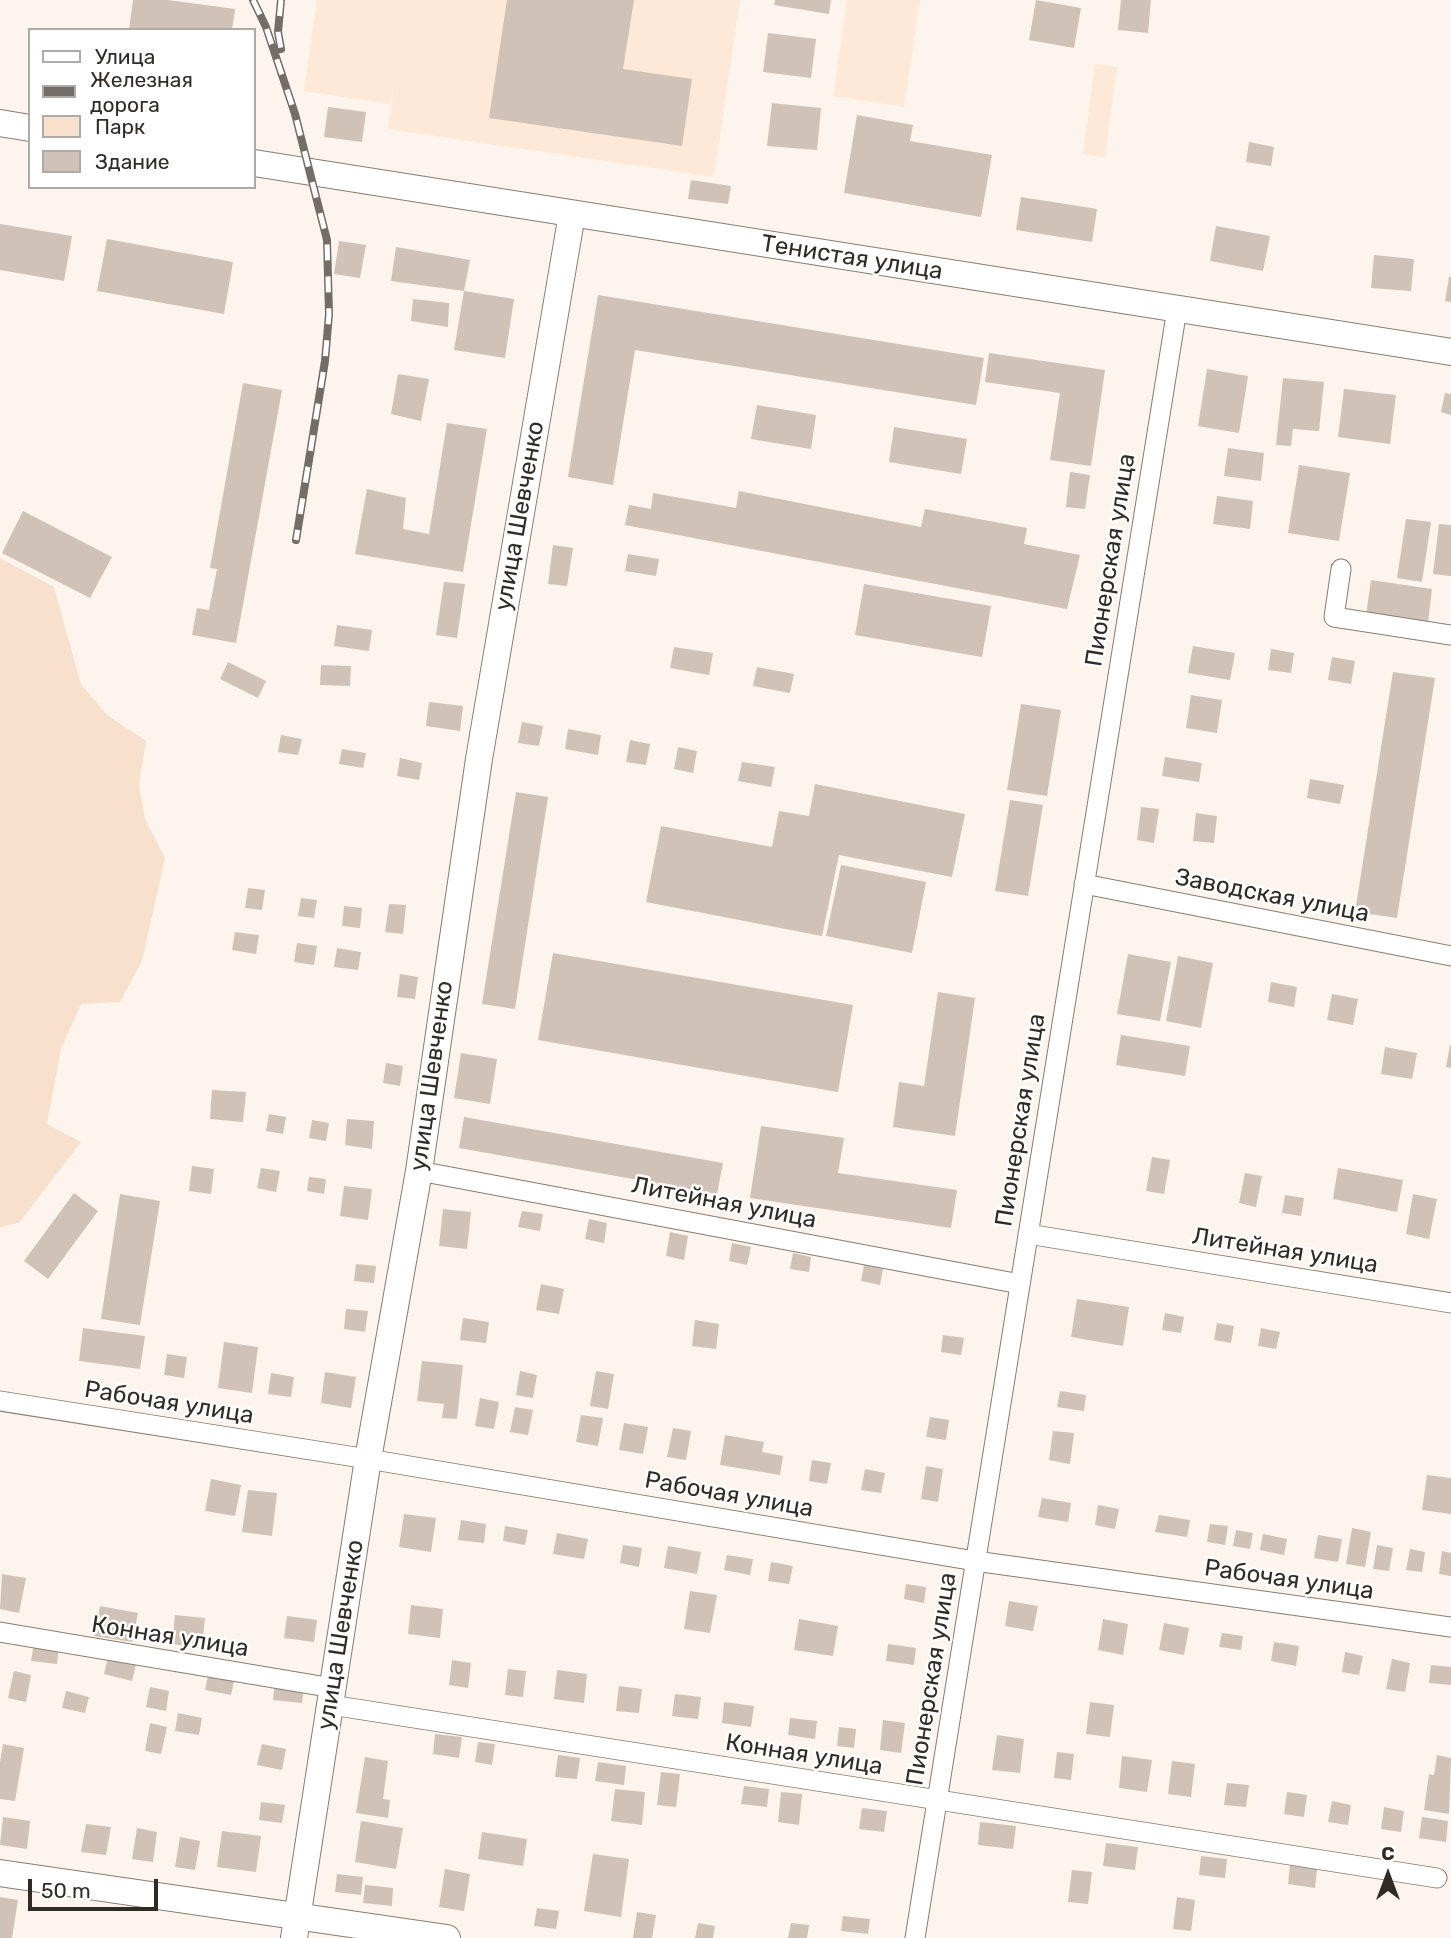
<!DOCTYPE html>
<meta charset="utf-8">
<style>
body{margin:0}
#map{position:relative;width:1451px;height:1938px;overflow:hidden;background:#fdf5ed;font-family:Rubik,sans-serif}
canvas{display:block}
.legend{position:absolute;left:28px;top:28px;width:228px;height:161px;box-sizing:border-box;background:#fff;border:2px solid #adaaa8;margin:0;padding:9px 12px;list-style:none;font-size:21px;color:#312b26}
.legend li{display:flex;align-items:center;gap:14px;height:35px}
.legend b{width:35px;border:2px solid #adaaa8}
.north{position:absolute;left:1353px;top:1840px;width:70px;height:70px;-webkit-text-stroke:5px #fff;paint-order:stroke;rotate:0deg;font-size:19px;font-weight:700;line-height:28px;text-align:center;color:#312b26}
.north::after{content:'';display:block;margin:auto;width:24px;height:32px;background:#312b26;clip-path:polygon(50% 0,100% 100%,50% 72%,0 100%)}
.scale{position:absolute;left:28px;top:1879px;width:130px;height:32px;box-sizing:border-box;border:4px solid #312b26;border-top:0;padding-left:9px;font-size:21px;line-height:24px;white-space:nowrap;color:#312b26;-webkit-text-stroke:5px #fff;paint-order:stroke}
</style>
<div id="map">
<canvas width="1451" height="1938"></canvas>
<ul class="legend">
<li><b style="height:9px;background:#fff"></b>Улица</li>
<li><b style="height:9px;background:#736d67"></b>Железная дорога</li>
<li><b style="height:19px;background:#f7e1cd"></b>Парк</li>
<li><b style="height:19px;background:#d0c2b6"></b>Здание</li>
</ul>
<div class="north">С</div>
<div class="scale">50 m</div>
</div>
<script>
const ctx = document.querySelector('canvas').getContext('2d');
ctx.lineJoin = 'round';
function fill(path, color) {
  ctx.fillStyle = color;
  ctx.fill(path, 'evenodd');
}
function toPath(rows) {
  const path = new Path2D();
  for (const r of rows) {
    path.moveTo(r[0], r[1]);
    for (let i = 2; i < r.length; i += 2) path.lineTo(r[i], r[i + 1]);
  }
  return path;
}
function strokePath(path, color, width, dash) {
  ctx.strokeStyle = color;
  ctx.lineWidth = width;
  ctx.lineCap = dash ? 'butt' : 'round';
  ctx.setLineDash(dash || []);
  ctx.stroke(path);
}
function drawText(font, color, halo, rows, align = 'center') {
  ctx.font = font + ' Rubik,sans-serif';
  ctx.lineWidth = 5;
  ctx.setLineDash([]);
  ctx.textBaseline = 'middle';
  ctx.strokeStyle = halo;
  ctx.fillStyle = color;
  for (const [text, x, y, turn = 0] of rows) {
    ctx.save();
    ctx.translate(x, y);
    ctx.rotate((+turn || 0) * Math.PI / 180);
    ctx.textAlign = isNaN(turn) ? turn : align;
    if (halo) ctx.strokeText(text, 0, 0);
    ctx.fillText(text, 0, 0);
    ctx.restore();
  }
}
fill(toPath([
 [317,0,740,0,714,177,388,129,394,85,390,104,304,91],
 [847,0,920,0,904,107,833,96],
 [1095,64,1117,67,1105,157,1083,154]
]), '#fee9d8');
fill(toPath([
 [0,558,54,587,81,684,107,715,146,741,139,785,145,819,165,858,142,961,120,1002,81,1004,61,1049,47,1124,81,1142,19,1223,0,1227]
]), '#f7e1cd');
fill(toPath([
 [133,0,168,0,235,9,232,30,129,30],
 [507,0,634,0,623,69,692,79,682,146,489,118],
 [775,0,831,0,829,14,774,5],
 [1036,0,1081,8,1074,48,1029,40],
 [1121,0,1151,0,1148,33,1118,30],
 [768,33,816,39,811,78,763,72],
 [772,103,821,108,817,150,767,146],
 [328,107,366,112,362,142,324,137],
 [857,115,913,125,910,141,992,155,981,217,844,193],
 [1249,142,1274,147,1271,166,1246,162],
 [691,180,731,186,728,204,688,199],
 [1021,197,1097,209,1092,242,1016,230],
 [0,224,72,236,64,281,0,270],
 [1216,226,1270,236,1263,271,1210,261],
 [107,239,233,262,224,314,97,291],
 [339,241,366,245,360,278,334,274],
 [396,247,470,260,464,291,391,281],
 [1374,255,1414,259,1411,291,1371,288],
 [1449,277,1451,277,1451,302,1445,301],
 [464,291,514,299,505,358,454,350],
 [598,295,984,358,976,405,635,350,613,485,568,477],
 [413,299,449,303,448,327,411,321],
 [989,353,1105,370,1091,466,1050,460,1060,393,985,382],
 [1207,369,1248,376,1239,433,1198,426],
 [398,374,429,379,421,421,391,414],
 [1283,378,1324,382,1319,431,1293,429,1291,446,1276,445],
 [243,383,282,390,236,643,192,635,197,608,209,610,217,569,210,568],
 [1344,389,1396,395,1390,444,1338,437],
 [1445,393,1451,394,1451,415,1441,412],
 [757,405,816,415,811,449,751,439],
 [447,423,487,429,463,572,355,554,367,489,406,498,403,529,429,534],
 [894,427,967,439,961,474,889,462],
 [1228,448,1264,453,1261,481,1224,476],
 [1299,465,1350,473,1339,541,1288,533],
 [1070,472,1090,475,1085,509,1066,507],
 [739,491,921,527,925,509,1027,528,1024,544,1080,555,1067,609,625,525,629,505,651,509,653,493,736,508],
 [1217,496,1253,501,1250,529,1213,524],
 [23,511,112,557,90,598,2,553],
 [1406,519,1431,522,1422,582,1397,578],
 [1439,524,1451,525,1451,576,1433,574],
 [553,545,573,548,567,586,548,584],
 [628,554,659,559,656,576,625,571],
 [1371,580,1432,589,1428,623,1366,615],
 [444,582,465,584,457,638,436,635],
 [864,584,991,606,982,657,855,635],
 [337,625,372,630,369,651,334,646],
 [1193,646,1235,653,1230,680,1188,673],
 [674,647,713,653,709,675,670,668],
 [1271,649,1294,653,1291,673,1268,670],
 [1332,657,1355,661,1351,684,1328,680],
 [228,662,266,681,258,698,220,679],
 [321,665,351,666,350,686,320,685],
 [757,667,794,674,790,693,753,686],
 [1393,672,1435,678,1397,918,1355,912],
 [1191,695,1222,700,1217,733,1186,728],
 [429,702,463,706,460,731,426,726],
 [1021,704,1061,710,1047,796,1007,790],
 [522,722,543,726,539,746,518,743],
 [568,729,601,735,598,755,565,749],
 [281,735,302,739,298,755,278,752],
 [630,740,650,744,646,765,626,762],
 [678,747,697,751,693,773,674,769],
 [342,749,366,753,363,768,339,764],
 [1165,757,1202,763,1199,782,1162,776],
 [400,758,422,763,419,780,397,776],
 [742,762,775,767,771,787,738,781],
 [1310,779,1344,785,1340,804,1307,798],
 [815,784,965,814,952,877,839,855,822,936,646,902,661,826,772,847,779,811,809,816],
 [516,792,548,797,515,1009,482,1004],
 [1010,800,1043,805,1028,896,995,891],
 [1141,807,1159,809,1154,843,1137,840],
 [1196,813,1217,816,1214,843,1193,841],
 [841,865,926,882,912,953,826,936],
 [248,888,265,890,262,910,245,908],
 [301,898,317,900,314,918,298,916],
 [389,904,406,905,403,934,385,932],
 [344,906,362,908,360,928,342,926],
 [235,932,259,935,256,954,232,950],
 [297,943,317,946,314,965,294,962],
 [337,948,361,952,358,970,334,967],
 [553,953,853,1005,838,1092,538,1040],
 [1128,954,1171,962,1160,1021,1117,1014],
 [1178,956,1213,963,1201,1028,1166,1021],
 [400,974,418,977,415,999,397,997],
 [1271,982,1297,987,1294,1007,1268,1002],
 [938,992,975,998,955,1136,893,1127,899,1082,924,1086],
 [1332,994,1358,999,1353,1025,1327,1020],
 [1121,1035,1190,1046,1185,1076,1116,1065],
 [1450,1045,1451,1045,1451,1068,1446,1067],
 [1385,1047,1417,1053,1412,1079,1381,1074],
 [461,1053,497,1059,490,1104,454,1098],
 [386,1063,403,1066,400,1086,383,1083],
 [212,1090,246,1092,243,1122,210,1119],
 [269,1114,286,1117,283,1134,266,1131],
 [464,1117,723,1163,717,1194,459,1148],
 [347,1119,374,1121,372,1149,345,1145],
 [312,1120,329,1123,326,1141,309,1138],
 [761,1126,844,1138,838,1173,957,1190,951,1228,750,1198],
 [1152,1157,1170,1160,1164,1194,1146,1191],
 [192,1166,214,1169,211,1194,189,1191],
 [261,1168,280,1171,276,1192,257,1188],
 [1338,1168,1403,1180,1397,1212,1333,1199],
 [1245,1173,1262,1176,1256,1207,1239,1203],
 [309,1177,326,1179,324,1194,307,1191],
 [344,1186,372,1189,368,1220,340,1216],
 [74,1193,98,1211,48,1279,24,1261],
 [120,1194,160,1201,140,1325,101,1319],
 [1413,1194,1437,1199,1429,1239,1406,1234],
 [1285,1195,1304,1198,1301,1216,1282,1213],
 [443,1209,471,1212,467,1249,439,1246],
 [522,1211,543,1214,540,1231,518,1227],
 [589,1219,607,1223,604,1243,585,1239],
 [670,1232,688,1236,684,1260,666,1256],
 [732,1243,751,1247,747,1265,729,1261],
 [793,1253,811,1257,809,1272,790,1269],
 [356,1264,376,1266,374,1283,354,1281],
 [864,1265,883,1269,880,1285,861,1281],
 [541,1284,564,1289,559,1314,536,1310],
 [1077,1299,1129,1307,1123,1346,1071,1337],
 [346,1309,368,1311,365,1332,344,1329],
 [1165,1313,1184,1317,1181,1333,1162,1330],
 [463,1318,489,1322,486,1343,460,1340],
 [695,1320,719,1324,716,1349,692,1346],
 [1217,1323,1234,1326,1231,1343,1214,1340],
 [83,1328,145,1336,140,1369,79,1361],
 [1261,1328,1280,1332,1276,1349,1258,1346],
 [943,1335,964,1338,961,1355,941,1352],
 [224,1342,258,1347,252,1393,218,1388],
 [167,1354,187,1357,184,1378,164,1375],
 [422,1361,463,1365,457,1419,442,1418,444,1404,417,1401],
 [520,1371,537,1375,533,1398,516,1395],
 [596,1371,614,1374,608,1409,590,1406],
 [325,1372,356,1377,351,1408,321,1403],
 [271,1373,294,1377,291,1397,268,1394],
 [1060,1391,1086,1395,1084,1411,1057,1407],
 [480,1398,499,1402,494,1429,475,1426],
 [515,1407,533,1410,528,1435,510,1432],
 [581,1415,603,1418,598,1446,576,1442],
 [930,1417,949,1420,946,1440,926,1437],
 [624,1423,648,1427,643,1454,619,1450],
 [673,1428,691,1431,686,1460,667,1457],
 [1053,1431,1074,1433,1070,1464,1049,1460],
 [725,1435,764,1442,762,1452,783,1456,780,1475,720,1465],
 [812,1460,831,1463,827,1484,809,1481],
 [926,1466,943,1469,938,1502,921,1499],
 [865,1469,885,1473,881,1493,861,1490],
 [1427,1475,1451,1478,1451,1514,1422,1510],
 [211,1479,241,1485,235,1516,205,1511],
 [248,1490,277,1493,272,1536,242,1532],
 [1042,1498,1071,1503,1068,1522,1038,1517],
 [1098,1505,1119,1509,1115,1529,1095,1525],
 [404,1514,436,1518,431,1552,399,1547],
 [1159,1515,1190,1520,1187,1537,1155,1532],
 [461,1520,486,1524,484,1543,458,1540],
 [1210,1524,1228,1526,1225,1545,1207,1542],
 [505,1526,528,1530,525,1545,503,1541],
 [1352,1528,1371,1532,1365,1567,1346,1564],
 [1236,1530,1253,1533,1250,1549,1233,1546],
 [557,1533,588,1539,584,1559,553,1554],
 [1263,1534,1287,1539,1284,1555,1260,1550],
 [1318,1535,1342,1539,1338,1562,1314,1558],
 [623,1545,642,1548,639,1567,620,1563],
 [1377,1545,1393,1548,1389,1571,1373,1569],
 [668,1546,701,1552,697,1574,664,1568],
 [1410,1549,1425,1552,1422,1572,1406,1570],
 [1442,1551,1451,1553,1451,1576,1439,1574],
 [727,1555,753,1559,750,1575,724,1570],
 [771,1562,793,1566,789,1584,768,1581],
 [2,1574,26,1578,19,1613,0,1609],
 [906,1584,926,1587,924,1603,904,1599],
 [690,1591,717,1595,710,1633,684,1629],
 [1009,1601,1038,1606,1033,1631,1005,1626],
 [411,1605,443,1609,440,1638,408,1634],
 [100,1606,138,1613,132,1642,94,1636],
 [175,1615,205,1618,202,1648,172,1644],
 [287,1616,317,1620,314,1642,284,1638],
 [799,1619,838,1626,833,1656,794,1650],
 [1103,1619,1128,1624,1123,1655,1098,1650],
 [1164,1623,1189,1628,1184,1655,1159,1650],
 [1222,1633,1243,1636,1241,1650,1219,1647],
 [1274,1642,1299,1646,1296,1666,1271,1661],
 [34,1643,59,1646,57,1664,31,1661],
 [888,1644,916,1648,914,1665,886,1661],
 [1345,1652,1363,1656,1359,1675,1342,1672],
 [108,1657,136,1664,132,1681,104,1674],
 [1392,1659,1410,1663,1405,1692,1386,1689],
 [452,1660,471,1663,468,1688,449,1685],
 [1431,1665,1451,1667,1451,1685,1429,1683],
 [508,1669,526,1671,523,1697,505,1695],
 [557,1670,587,1674,584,1703,554,1699],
 [14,1671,31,1675,26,1702,8,1698],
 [208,1676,234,1681,231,1695,205,1690],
 [275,1683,304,1687,302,1703,273,1700],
 [619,1686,642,1689,639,1713,616,1711],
 [150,1687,169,1691,166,1711,146,1707],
 [66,1691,89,1697,85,1713,62,1708],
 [675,1694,701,1697,698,1719,672,1716],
 [724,1702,754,1706,751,1727,722,1723],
 [1090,1702,1114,1705,1110,1737,1086,1734],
 [178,1713,202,1718,199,1735,175,1731],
 [790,1718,817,1721,815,1739,788,1735],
 [883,1720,905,1723,901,1753,880,1750],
 [150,1723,167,1727,161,1754,145,1751],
 [839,1727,856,1729,854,1748,837,1746],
 [435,1734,462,1737,459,1758,433,1754],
 [997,1735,1024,1739,1020,1773,992,1770],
 [478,1742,495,1744,492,1765,475,1762],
 [3,1744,24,1748,15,1801,0,1799,0,1762],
 [262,1744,286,1749,282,1770,257,1765],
 [1057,1752,1074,1754,1071,1780,1054,1778],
 [558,1755,580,1758,577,1779,555,1777],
 [1437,1755,1451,1758,1449,1814,1424,1810,1429,1774,1434,1775],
 [1122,1756,1152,1760,1147,1792,1119,1788],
 [365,1757,388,1761,383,1799,390,1800,388,1818,356,1813],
 [1172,1761,1195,1764,1191,1797,1168,1794],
 [598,1762,626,1766,624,1785,595,1781],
 [661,1772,680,1774,676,1807,657,1805],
 [1227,1783,1249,1785,1246,1807,1224,1805],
 [744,1786,769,1789,767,1807,741,1804],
 [615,1789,645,1792,642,1825,611,1821],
 [781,1792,802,1794,799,1825,778,1822],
 [1287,1792,1307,1795,1304,1817,1284,1814],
 [1332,1801,1351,1805,1348,1825,1328,1822],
 [261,1802,285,1805,282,1823,259,1820],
 [1384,1807,1404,1811,1401,1832,1381,1829],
 [862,1808,887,1811,884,1832,859,1829],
 [3,1817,30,1821,27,1849,0,1845],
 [1422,1817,1448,1821,1446,1842,1419,1838],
 [361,1821,403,1828,396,1869,355,1862],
 [980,1822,1016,1826,1013,1849,978,1845],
 [86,1824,111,1827,106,1855,81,1852],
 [137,1828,157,1832,153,1862,132,1859],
 [222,1831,261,1836,256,1872,217,1867],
 [482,1832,527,1839,523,1866,478,1859],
 [180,1837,200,1841,195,1870,175,1867],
 [1106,1843,1138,1847,1135,1870,1103,1866],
 [593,1854,629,1859,621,1917,584,1911],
 [1201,1856,1227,1859,1225,1878,1199,1875],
 [1290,1865,1317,1869,1315,1888,1288,1884],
 [445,1869,470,1874,464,1911,439,1907],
 [1072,1870,1092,1872,1088,1904,1068,1902],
 [337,1874,363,1877,361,1895,335,1892],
 [365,1885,393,1888,392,1906,363,1903],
 [0,1897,18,1900,12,1938,0,1938],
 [1177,1897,1195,1900,1191,1931,1173,1929],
 [537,1908,559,1911,556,1929,534,1926],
 [637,1912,656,1915,652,1938,633,1938],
 [843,1916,870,1919,868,1934,841,1931],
 [698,1923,715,1926,713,1938,695,1938],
 [791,1923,809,1925,807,1938,788,1938]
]), '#d0c2b6');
const street = toPath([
 [1341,569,1334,617,1451,635],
 [1084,884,1451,956],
 [419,1171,1020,1284],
 [1028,1234,1451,1303],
 [0,1401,368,1459,975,1561,1451,1627],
 [0,1632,333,1688],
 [331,1705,1437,1878],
 [915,1938,1177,309]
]);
const secondary = toPath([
 [0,123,30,128],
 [254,163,1451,352],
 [0,1873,447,1938],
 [294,1938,368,1459,419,1171,479,759,572,214]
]);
strokePath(street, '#897c71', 21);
strokePath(secondary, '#897c71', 28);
strokePath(street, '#fff', 19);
strokePath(secondary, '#fff', 26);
const rail = toPath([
 [253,0,266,27,295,114,327,240,329,314,325,361,296,540],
 [281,0,278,32,281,49]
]);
strokePath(rail, '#736d67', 8);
strokePath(rail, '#fff', 5, [16]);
drawText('24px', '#312b26', '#fff', [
 ["Тенистая улица",852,258,9],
 ["улица Шевченко",520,516,-80],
 ["Пионерская улица",1111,560,-81],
 ["Заводская улица",1272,896,11],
 ["улица Шевченко",432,1076,-82],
 ["Пионерская улица",1021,1120,-81],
 ["Литейная улица",724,1203,11],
 ["Литейная улица",1285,1251,9],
 ["Рабочая улица",169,1403,9],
 ["Рабочая улица",729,1495,10],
 ["Рабочая улица",1289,1580,8],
 ["улица Шевченко",341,1635,-81],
 ["Конная улица",170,1637,9],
 ["Пионерская улица",932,1679,-81],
 ["Конная улица",804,1755,9]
]);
</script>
